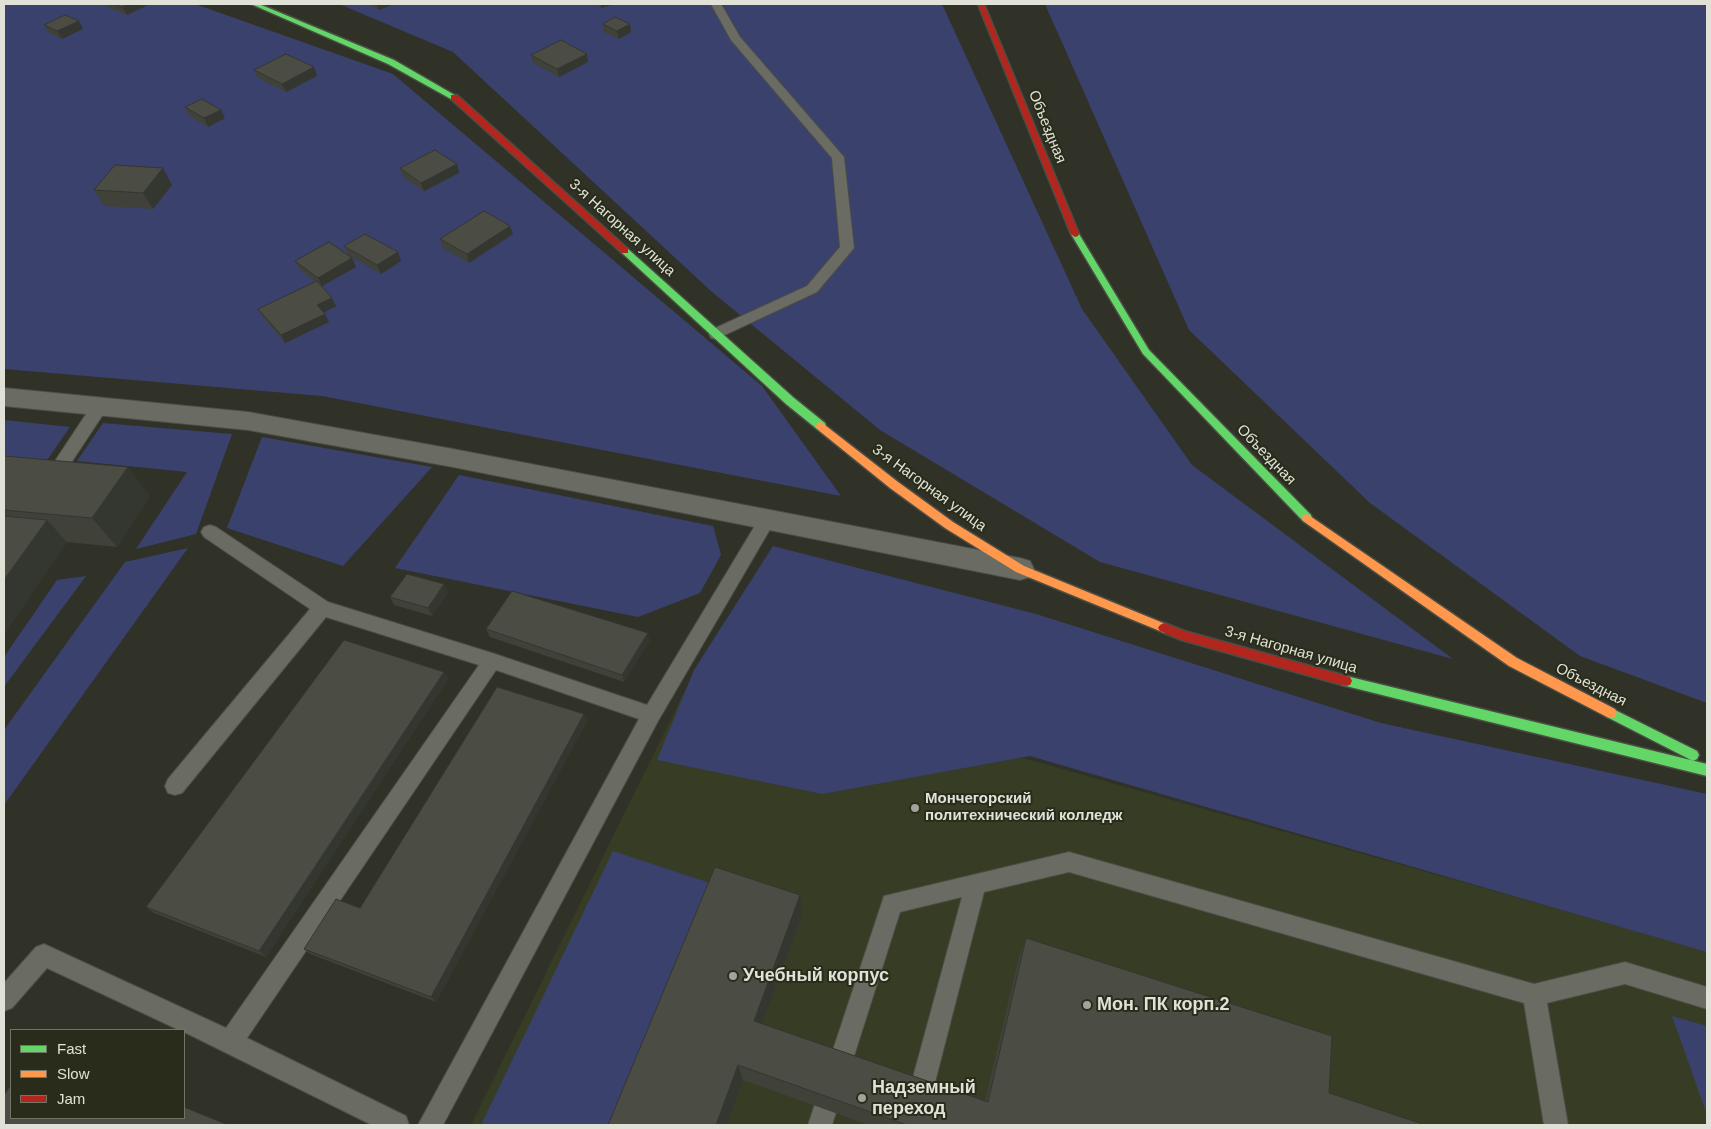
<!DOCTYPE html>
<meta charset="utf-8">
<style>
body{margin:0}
#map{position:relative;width:1711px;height:1129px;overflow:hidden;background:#303228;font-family:Arial,sans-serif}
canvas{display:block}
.frame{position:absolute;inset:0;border:5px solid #e0e2d7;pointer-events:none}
.legend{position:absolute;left:10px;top:1029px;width:175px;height:90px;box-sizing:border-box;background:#292c1a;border:1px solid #727566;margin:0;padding:6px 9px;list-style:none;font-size:15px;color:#e0e2d7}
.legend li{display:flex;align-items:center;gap:10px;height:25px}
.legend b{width:25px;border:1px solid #727566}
</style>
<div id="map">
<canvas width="1711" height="1129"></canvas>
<div class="frame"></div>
<ul class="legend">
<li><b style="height:6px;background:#63d668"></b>Fast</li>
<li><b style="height:6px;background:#ff974d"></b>Slow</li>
<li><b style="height:6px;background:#b3261e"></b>Jam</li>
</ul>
</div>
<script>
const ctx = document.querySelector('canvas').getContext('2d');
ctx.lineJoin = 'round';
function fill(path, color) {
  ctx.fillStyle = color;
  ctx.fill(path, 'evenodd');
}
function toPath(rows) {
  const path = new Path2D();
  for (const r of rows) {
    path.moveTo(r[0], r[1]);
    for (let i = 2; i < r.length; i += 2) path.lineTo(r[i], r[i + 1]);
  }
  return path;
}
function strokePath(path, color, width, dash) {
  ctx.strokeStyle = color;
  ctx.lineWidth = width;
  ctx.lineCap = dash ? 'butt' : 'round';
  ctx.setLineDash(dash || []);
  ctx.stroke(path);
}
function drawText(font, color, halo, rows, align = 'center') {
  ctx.font = font + ' Arial,sans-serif';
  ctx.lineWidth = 4;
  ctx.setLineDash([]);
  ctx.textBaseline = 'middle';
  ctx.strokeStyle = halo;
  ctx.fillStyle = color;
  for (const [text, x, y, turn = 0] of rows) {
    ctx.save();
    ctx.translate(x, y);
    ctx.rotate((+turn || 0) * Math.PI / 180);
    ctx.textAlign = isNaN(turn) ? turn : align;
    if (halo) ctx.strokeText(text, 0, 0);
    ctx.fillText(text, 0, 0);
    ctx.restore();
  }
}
fill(toPath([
 [697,666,1707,951,1707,1125,471,1125]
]), '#373c24');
fill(toPath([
 [4,4,195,4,393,74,762,386,841,496,322,396,4,369],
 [339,4,942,4,1082,309,1192,465,1453,659,1100,562,880,430,712,292,453,52],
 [1045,4,1707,4,1707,703,1580,656,1370,503,1189,330],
 [4,420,70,427,43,466,4,462],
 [103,423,232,434,196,534,136,549,187,472,77,461],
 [262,437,432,467,343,566,227,528],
 [459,475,713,526,721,555,700,593,638,617,395,568],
 [773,546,1036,614,1381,723,1707,794,1707,952,1030,756,822,794,657,760,694,670],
 [188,548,4,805,4,730,125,562],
 [86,576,4,687,4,657,57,580],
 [613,851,713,884,610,1125,481,1125],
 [1672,1016,1707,1026,1707,1115]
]), '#3a416d');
const lane = toPath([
 [711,4,721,4,740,37,844,157,854,248,817,292,716,339,711,338,709,334,711,330,807,286,840,247,832,158,731,40,711,4],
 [100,400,106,402,108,406,106,410,65,472,59,474,53,472,51,468,53,464,94,402,100,400],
 [768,512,774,514,776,519,658,721,443,1125,418,1125,639,719,496,670,247,1038,406,1116,409,1125,372,1125,184,1032,184,1030,179,1030,47,968,12,1008,4,1011,4,983,36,947,44,944,226,1028,479,665,326,617,182,793,175,795,168,793,165,786,168,779,310,609,204,537,201,532,204,527,210,525,216,527,328,602,492,653,647,705,762,514,768,512],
 [1069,852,1534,984,1625,962,1707,987,1707,1009,1625,984,1547,1003,1568,1125,1544,1125,1524,1003,1069,872,984,892,924,1125,900,1125,962,897,900,912,832,1125,808,1125,884,896,1069,852]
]);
const street = toPath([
 [4,388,248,412,453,449,1020,558,1030,561,1034,569,1030,577,1020,580,453,467,248,430,4,406,4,388]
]);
const fast = toPath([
 [251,4,259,4,394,60,458,97,451,99,388,64,251,4],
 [1075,231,1079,234,1149,350,1311,515,1312,518,1311,521,1303,521,1143,354,1071,234,1075,231],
 [625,248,628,249,794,398,825,423,826,426,825,429,817,429,786,404,622,253,621,251,625,248],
 [1346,676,1707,764,1707,776,1346,686,1342,685,1340,681,1342,677,1346,676],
 [1611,708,1697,751,1699,755,1697,759,1693,761,1689,759,1607,717,1605,713,1607,709,1611,708]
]);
const slow = toPath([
 [821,422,898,482,953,522,1024,566,1168,625,1170,628,1168,631,1164,633,1160,631,1016,572,945,528,890,488,817,429,816,426,817,423,821,422],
 [1307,514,1517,658,1615,709,1617,713,1615,717,1611,718,1607,717,1509,666,1303,521,1302,518,1303,515,1307,514]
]);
const jam = toPath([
 [978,4,984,4,1079,234,1078,236,1075,237,1071,234,978,4],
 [451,95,457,95,628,249,628,253,622,253,451,99,451,95],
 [1164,623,1184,631,1346,676,1350,677,1352,681,1350,685,1346,686,1182,640,1160,631,1158,628,1160,625,1164,623]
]);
strokePath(lane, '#4c4d45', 2);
strokePath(street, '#4c4d45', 2);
strokePath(fast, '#4c4d45', 3);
strokePath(slow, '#4c4d45', 3);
strokePath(jam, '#4c4d45', 3);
fill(lane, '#6a6c64');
fill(street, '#6a6c64');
fill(fast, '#63d668');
fill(slow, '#ff974d');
fill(jam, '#b3261e');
fill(toPath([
 [105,4,150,4,127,15,107,7],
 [367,4,394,4,379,10],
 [597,4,614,4,601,8],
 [603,24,630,24,631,32,619,39,604,32],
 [44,25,83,29,62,39,49,33],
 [531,55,588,62,559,77,533,63],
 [314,67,317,76,286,92,258,78,254,70],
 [185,107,225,118,208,127,189,116],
 [400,168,459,173,424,191,403,177],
 [172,185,153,209,104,206,94,190],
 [513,234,469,263,443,248,440,239],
 [344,246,401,261,381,274,348,255],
 [352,258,356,267,322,286,336,306,323,312,329,322,285,343,263,317,258,309,316,282,299,269,295,261],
 [4,456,150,496,117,547,67,542,4,634],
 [448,592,432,616,394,605,390,597],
 [486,629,650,640,624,682,490,637],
 [444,672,448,679,266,957,154,913,146,907],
 [584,714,587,721,436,1002,310,954,304,949,360,908],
 [802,915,763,1024,985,1101,1019,957,1026,938,1329,1093,1425,1125,869,1125,743,1080,727,1125,608,1125]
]), '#40423a');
fill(toPath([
 [129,4,150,4,127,15,122,7],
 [376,4,394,4,379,10],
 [601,4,614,4,601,8],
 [79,21,83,29,62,39,57,31],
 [630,24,631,32,619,39,617,31],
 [587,54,588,62,559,77,557,69],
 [314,67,317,76,286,92,282,84],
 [221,110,225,118,208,127,204,118],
 [457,164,459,173,424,191,421,183],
 [163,168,172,185,153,209,143,193],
 [510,226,513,234,469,263,467,254],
 [398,252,401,261,381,274,377,265],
 [352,258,356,267,322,286,318,278],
 [332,298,336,306,321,314,317,305],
 [325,314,329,322,285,343,281,335],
 [128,467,150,496,117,547,92,518],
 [47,520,67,542,4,634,4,580],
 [444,584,448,592,432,616,428,608],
 [648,633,650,640,624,682,622,675],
 [444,672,448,679,266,957,259,951],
 [584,714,587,721,436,1002,431,997],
 [800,895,802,915,758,1037,754,1021],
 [738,1065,743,1080,727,1125,716,1125]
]), '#343630');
const building = toPath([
 [114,4,129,4,122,7,114,4],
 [65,15,79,21,57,31,44,25,65,15],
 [615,17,630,24,617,31,603,24,615,17],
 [561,40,587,54,557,69,531,55,561,40],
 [286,54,314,67,282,84,254,70,286,54],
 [202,99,221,110,204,118,185,107,202,99],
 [435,150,457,164,421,183,400,168,435,150],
 [115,165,163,168,143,193,94,190,115,165],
 [484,211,510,226,467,254,440,239,484,211],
 [365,234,398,252,377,265,344,246,365,234],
 [329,242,352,258,318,278,295,261,329,242],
 [317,281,332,298,317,305,325,314,281,335,258,309,317,281],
 [4,456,128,467,92,518,4,510,4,456],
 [4,516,47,520,4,580,4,516],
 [407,574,444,584,428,608,390,597,407,574],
 [512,591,648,633,622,675,486,629,512,591],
 [344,640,444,672,259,951,146,907,344,640],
 [497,687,584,714,431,997,304,949,336,899,360,908,497,687],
 [715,867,800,895,754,1021,988,1102,1026,938,1332,1036,1329,1093,1425,1125,907,1125,738,1065,716,1125,608,1125,715,867],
 [11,1085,11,1118,184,1118,184,1107,228,1125,4,1125,4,1095,11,1085]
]);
fill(building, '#4b4d44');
strokePath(building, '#343630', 1);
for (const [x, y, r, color] of [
 [915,808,5,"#a2a49a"],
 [733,976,5,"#a2a49a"],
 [1087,1005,5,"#a2a49a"],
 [862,1098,5,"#a2a49a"]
]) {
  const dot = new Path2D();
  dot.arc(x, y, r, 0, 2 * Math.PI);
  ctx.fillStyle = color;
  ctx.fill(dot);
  strokePath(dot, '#292c1a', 2);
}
drawText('15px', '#e0e2d7', '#292c1a', [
 ["Объездная",1047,127,68],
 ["3-я Нагорная улица",622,228,42],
 ["Объездная",1266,455,46],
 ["3-я Нагорная улица",929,488,36],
 ["3-я Нагорная улица",1291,650,16],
 ["Объездная",1591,685,27]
]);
drawText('bold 15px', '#e0e2d7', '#292c1a', [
 ["Мончегорский",925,799],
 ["политехнический колледж",925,816]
], 'left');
drawText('bold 18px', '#e0e2d7', '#292c1a', [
 ["Учебный корпус",743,976],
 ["Мон. ПК корп.2",1097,1005],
 ["Надземный",872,1088],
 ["переход",872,1109]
], 'left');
</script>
